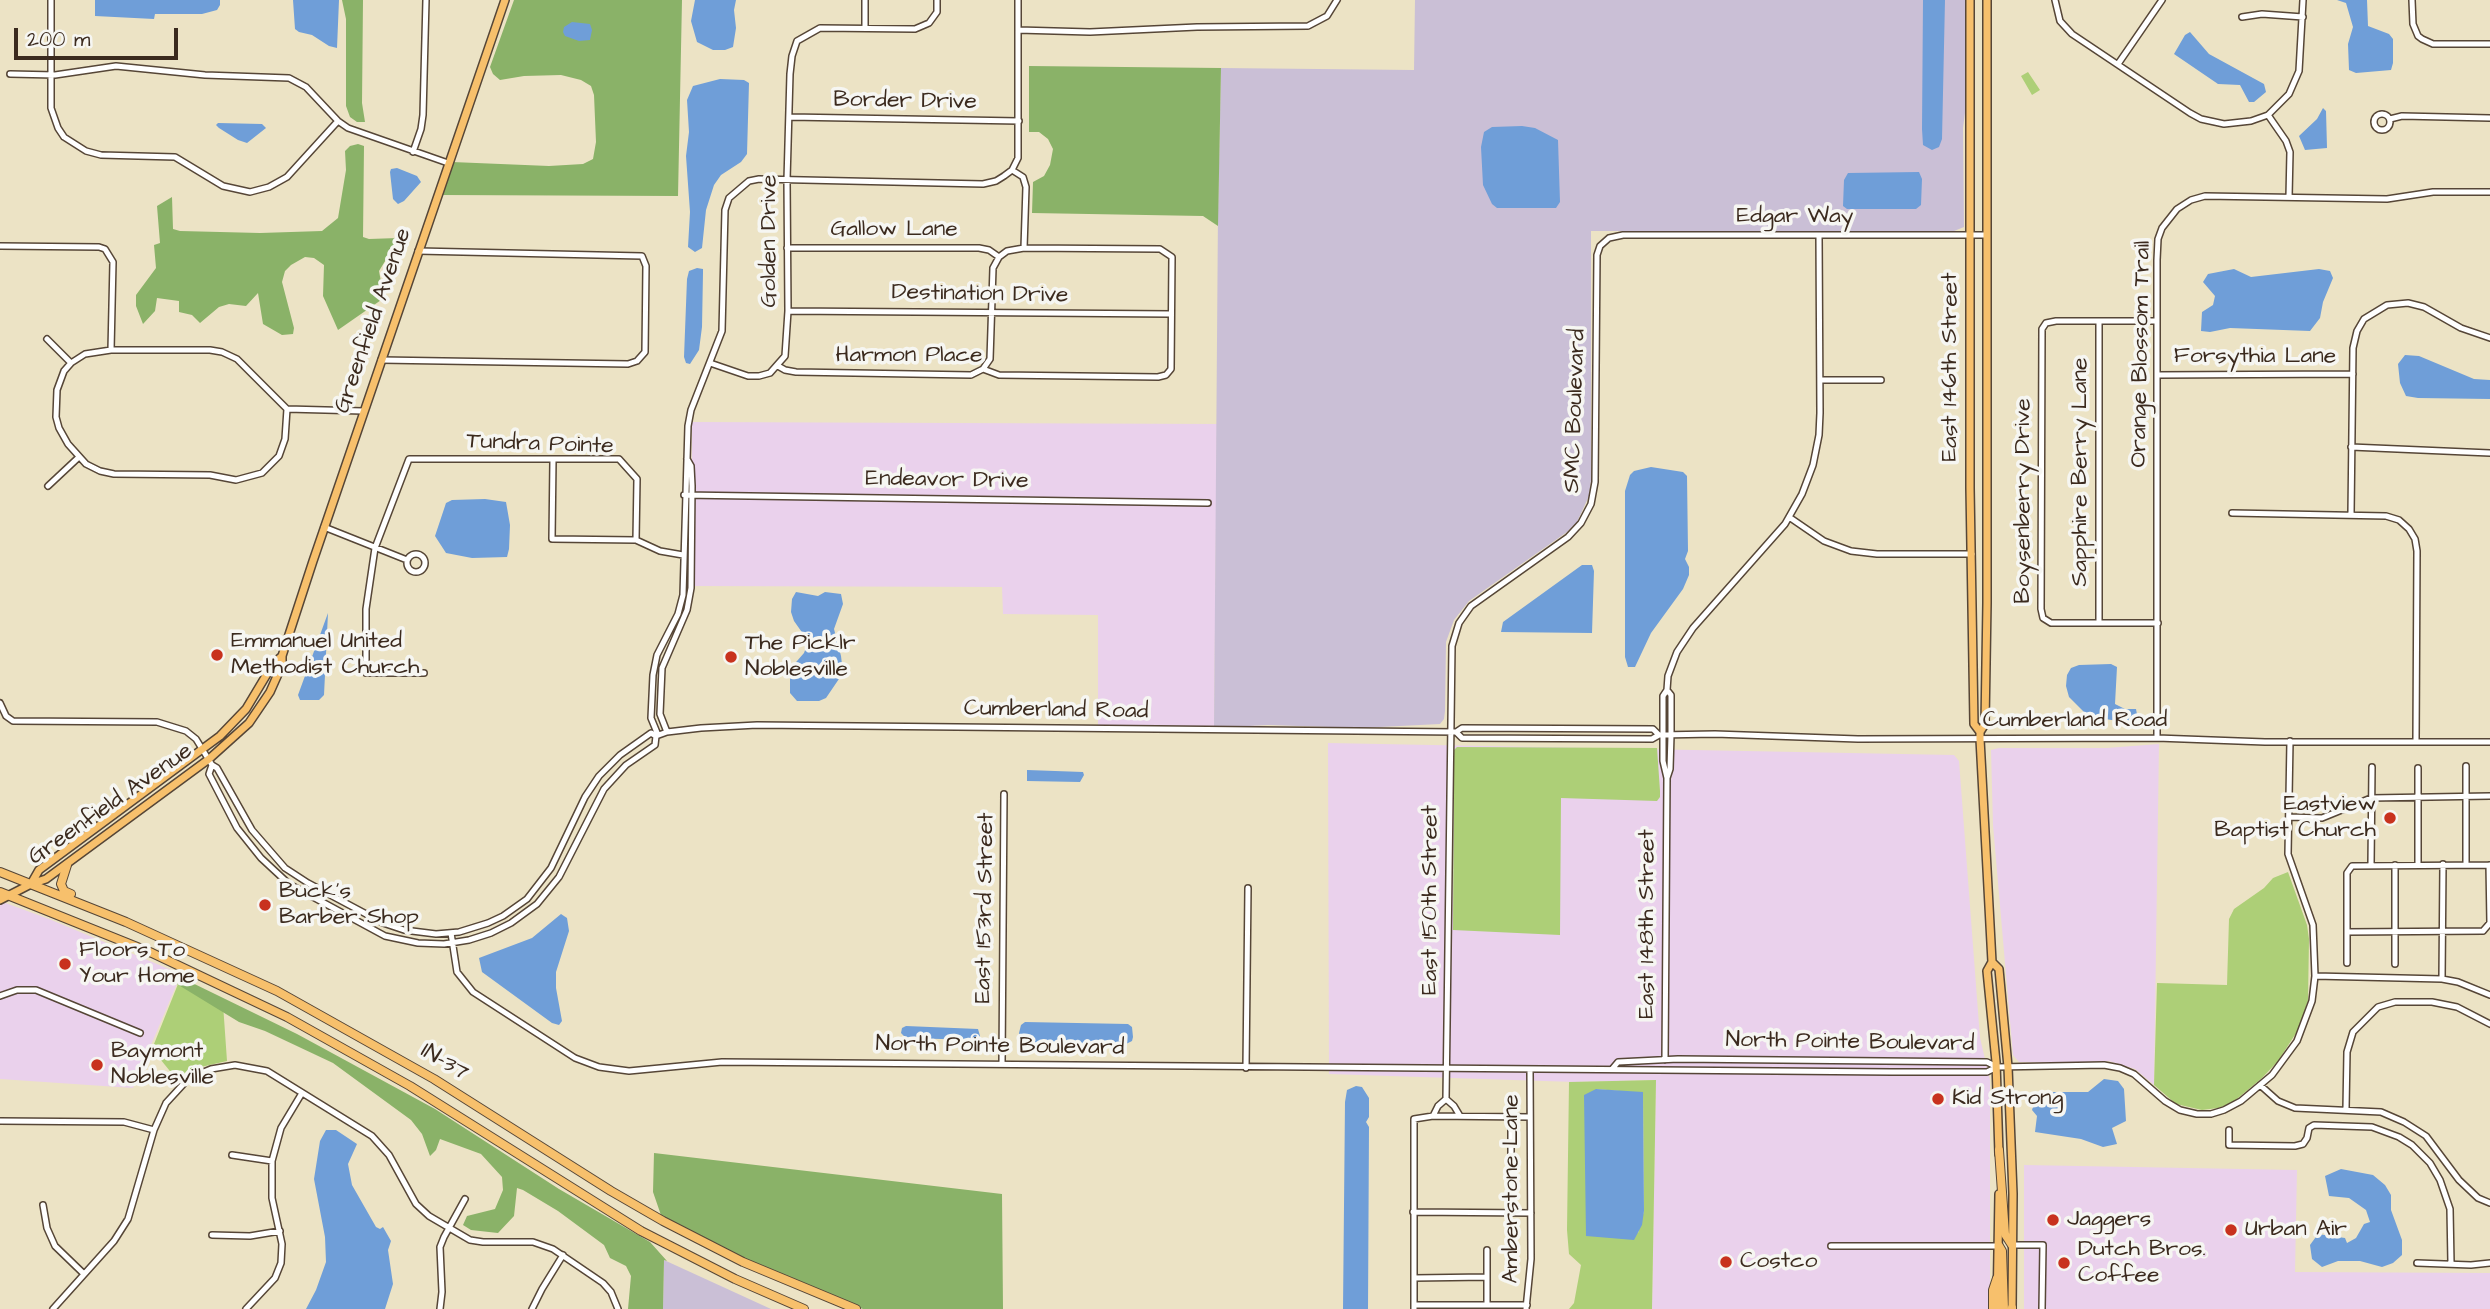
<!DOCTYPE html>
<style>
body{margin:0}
#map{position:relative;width:2490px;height:1309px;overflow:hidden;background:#ece3c5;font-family:"Architects Daughter",sans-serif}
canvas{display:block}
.scale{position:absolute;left:14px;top:28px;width:164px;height:32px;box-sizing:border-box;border:4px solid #3b2a1e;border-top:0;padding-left:9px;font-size:21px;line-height:24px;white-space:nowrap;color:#3b2a1e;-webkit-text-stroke:5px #f6f6f2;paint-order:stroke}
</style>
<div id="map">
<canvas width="2490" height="1309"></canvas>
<div class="scale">200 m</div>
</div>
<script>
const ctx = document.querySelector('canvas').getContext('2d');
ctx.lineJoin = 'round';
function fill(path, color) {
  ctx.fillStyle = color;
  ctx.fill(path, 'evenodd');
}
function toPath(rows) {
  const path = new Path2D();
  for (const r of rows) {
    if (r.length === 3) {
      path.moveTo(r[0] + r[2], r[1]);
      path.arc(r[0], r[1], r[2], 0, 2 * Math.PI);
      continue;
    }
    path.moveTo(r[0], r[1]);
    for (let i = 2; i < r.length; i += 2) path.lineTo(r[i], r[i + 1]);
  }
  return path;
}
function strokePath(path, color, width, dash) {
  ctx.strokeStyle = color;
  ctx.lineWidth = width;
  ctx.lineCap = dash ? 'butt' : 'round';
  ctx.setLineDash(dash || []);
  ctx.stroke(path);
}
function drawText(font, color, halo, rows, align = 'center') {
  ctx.font = font + ' "Architects Daughter",sans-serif';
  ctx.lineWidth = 7;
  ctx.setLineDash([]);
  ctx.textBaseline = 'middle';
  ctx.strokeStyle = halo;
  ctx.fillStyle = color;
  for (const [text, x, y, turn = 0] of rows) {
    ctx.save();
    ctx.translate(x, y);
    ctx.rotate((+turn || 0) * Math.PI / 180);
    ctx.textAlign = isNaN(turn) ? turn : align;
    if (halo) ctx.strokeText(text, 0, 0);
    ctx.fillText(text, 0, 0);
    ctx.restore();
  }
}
fill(toPath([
 [692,422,1217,424,1214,728,1098,728,1098,615,1003,614,1002,587,691,586],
 [1328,743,1954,755,1959,761,1980,1038,1990,1080,1990,1309,1652,1309,1656,1080,1575,1082,1329,1074],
 [2159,744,2154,1085,2135,1069,2109,1061,2065,1063,2019,1062,2013,1055,1993,825,1991,750,1999,748,2107,748],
 [0,901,49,919,181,974,133,1088,0,1079],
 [2024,1165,2297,1170,2295,1272,2490,1273,2490,1309,2024,1309]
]), '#ead1ec');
fill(toPath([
 [1415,0,1967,0,1966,105,1963,128,1964,227,1954,231,1591,231,1591,480,1589,496,1577,522,1567,532,1469,601,1454,620,1446,642,1445,711,1444,719,1440,724,1360,728,1268,725,1214,728,1218,211,1221,68,1414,70],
 [664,1260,771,1309,663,1309]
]), '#cabfd6');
fill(toPath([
 [2028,72,2040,90,2032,95,2021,76],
 [1457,747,1657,748,1660,791,1660,797,1657,801,1561,798,1560,935,1453,930,1454,750],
 [2288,872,2307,925,2309,939,2308,1000,2300,1027,2278,1061,2262,1078,2232,1103,2218,1108,2202,1110,2176,1104,2154,1085,2157,983,2227,985,2229,919,2234,909,2264,888,2273,878],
 [178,984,223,1004,227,1061,201,1067,178,1081,152,1049],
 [1656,1080,1652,1309,1569,1309,1574,1303,1581,1265,1569,1254,1567,1230,1569,1082],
 [1596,1089,1643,1093,1644,1211,1638,1233]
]), '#adcf77');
fill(toPath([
 [342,0,363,0,362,103,365,122,357,122,350,117,346,106,346,19],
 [514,0,682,0,678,196,441,195,452,162,549,166,583,164,593,159,596,142,594,95,591,86,581,80,561,75,524,76,500,80,493,74,490,67],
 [1029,66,1221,68,1218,226,1203,216,1032,213,1033,182,1044,176,1050,165,1053,149,1048,139,1039,132,1029,132],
 [358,144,364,146,363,237,369,239,398,238,397,251,390,253,379,271,384,298,338,330,323,296,324,265,314,258,305,257,291,265,285,271,282,282,294,328,293,334,282,335,263,324,258,293,246,306,229,304,219,307,200,323,192,315,179,312,179,301,157,298,155,311,143,324,136,306,136,295,156,268,154,245,160,243,157,206,172,197,173,229,180,231,260,233,322,231,338,218,346,170,345,151,350,146],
 [176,975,297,1034,435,1109,559,1189,650,1242,667,1261,664,1260,663,1309,628,1309,631,1276,626,1266,610,1258,604,1245,558,1211,523,1190,517,1188,514,1216,498,1233,471,1230,463,1225,467,1216,495,1209,503,1190,502,1177,481,1154,440,1139,436,1150,430,1156,422,1134,411,1120,333,1063,265,1031,239,1022,172,981],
 [654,1153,1002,1194,1003,1309,863,1309,812,1292,663,1221,653,1192]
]), '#8ab268');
fill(toPath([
 [95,0,220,0,220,5,217,10,202,14,155,14,154,19,95,16],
 [293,0,339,0,337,48,329,46,312,35,299,32,295,29],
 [695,0,736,0,734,10,736,28,733,47,725,50,713,50,697,42,691,21],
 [1923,0,1945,0,1942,139,1939,147,1932,150,1923,145,1922,129],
 [2367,0,2368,26,2389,34,2393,39,2393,63,2391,70,2356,73,2349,70,2348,44,2353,27,2346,3,2337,0],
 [572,22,590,24,592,30,590,40,579,41,565,36,563,32,564,27],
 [2190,32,2209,54,2264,84,2266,92,2254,102,2249,102,2240,85,2218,84,2174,54,2185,35],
 [720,79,744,80,749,83,747,154,741,162,721,175,714,185,706,210,702,248,695,252,688,247,690,212,686,156,689,132,687,100,693,86],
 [2323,108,2326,111,2327,148,2305,150,2299,136,2317,119],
 [218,123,262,124,266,128,247,143,238,140,219,128,216,125],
 [1522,126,1535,128,1558,140,1560,202,1556,208,1497,208,1492,204,1483,185,1481,147,1484,132,1492,127],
 [397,168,417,176,421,182,404,201,398,204,393,199,390,172,391,169],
 [1919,172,1922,179,1921,205,1916,209,1847,209,1843,206,1844,180,1848,173],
 [697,268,703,269,703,273,702,327,699,350,690,364,686,363,684,357,687,279,689,271],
 [2234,269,2251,277,2319,269,2330,271,2333,278,2323,302,2320,318,2310,331,2230,328,2210,332,2201,331,2202,312,2213,305,2215,296,2203,282,2208,274],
 [2405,355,2419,356,2474,379,2490,380,2490,399,2418,398,2406,396,2400,383,2398,364],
 [1651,467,1683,472,1687,476,1688,551,1685,559,1689,567,1689,575,1683,589,1651,633,1635,667,1628,667,1625,657,1625,491,1630,475,1634,471],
 [452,500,485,499,506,502,510,525,509,549,507,557,472,558,446,553,435,536,446,503],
 [1582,565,1592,565,1594,571,1592,633,1501,632,1503,622],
 [796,592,818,596,825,592,841,594,843,604,834,629,841,656,843,673,826,698,819,701,797,701,790,693,790,669,804,653,807,645,806,638,794,621,791,612,792,599],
 [328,613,324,695,319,700,300,700,298,695],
 [2111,664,2117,667,2115,704,2125,709,2136,709,2138,720,2129,723,2088,716,2069,697,2066,686,2067,675,2071,668,2079,665],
 [1027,770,1083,772,1084,775,1080,782,1027,781],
 [561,914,567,918,569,931,556,972,556,988,562,1021,559,1025,552,1023,482,972,479,958,532,938],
 [1025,1022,1128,1024,1132,1027,1133,1037,1132,1041,1126,1044,1026,1044,1020,1038,1019,1033,1021,1025],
 [906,1026,978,1029,980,1036,976,1040,906,1038,901,1033,902,1028],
 [2104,1079,2118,1081,2124,1089,2126,1121,2112,1128,2117,1144,2103,1147,2081,1139,2035,1132,2037,1116,2032,1110,2038,1092,2088,1092],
 [1356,1086,1362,1087,1369,1098,1369,1117,1366,1122,1369,1127,1368,1309,1343,1309,1345,1102,1347,1090],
 [1596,1089,1643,1092,1644,1211,1642,1225,1634,1240,1586,1236,1584,1095],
 [326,1130,336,1130,357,1144,348,1164,352,1185,376,1227,380,1229,383,1227,391,1241,388,1250,393,1284,385,1309,306,1309,316,1290,326,1262,325,1237,314,1179,320,1141],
 [2341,1169,2373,1175,2385,1185,2391,1195,2391,1210,2402,1240,2402,1255,2393,1263,2382,1267,2360,1261,2338,1261,2322,1267,2312,1259,2310,1245,2318,1234,2345,1238,2347,1243,2356,1238,2364,1224,2370,1222,2366,1210,2349,1198,2329,1196,2325,1176]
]), '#6f9ed8');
const minor = toPath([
 [51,0,51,108,58,128,64,137,86,151,101,155,175,157,223,186,250,192,269,187,287,177,338,121],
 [2055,0,2060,21,2072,34,2190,113,2201,119,2224,124,2251,121,2268,115,2289,94,2299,71,2303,0],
 [2412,0,2413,24,2418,36,2422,39,2433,44,2490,44],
 [2242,17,2262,14,2303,17],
 [865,27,865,0],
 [1018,30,1090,32,1197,27,1308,26,1327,16,1337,0],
 [2118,64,2162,0],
 [10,74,55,75,116,66,205,75,289,78,306,87,338,121,348,128,448,163],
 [2382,122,8],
 [2268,115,2286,141,2290,152,2289,197],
 [790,117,1019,121],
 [2390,119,2402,116,2490,118],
 [413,152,421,129,423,115,426,0],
 [1012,170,1023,177,1026,187,1024,248],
 [0,246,99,247,105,249,113,262,111,350],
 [787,248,979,248,989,250,999,257],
 [788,311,1171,314],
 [2099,321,2099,623],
 [2157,321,2056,321,2046,323,2042,329,2041,609,2043,618,2051,623,2158,623],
 [47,339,71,363],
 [111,350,210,350,222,352,237,359,287,409,285,439,279,456,262,473,236,480,210,475,114,474,100,471,86,464,68,444,59,428,56,417,57,390,64,371,71,363,85,354,111,350],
 [381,360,628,364,637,361,645,352,646,266,642,256,418,251],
 [710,363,748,376,759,376,770,373,785,356,788,311,787,180,790,74,792,56,797,41,820,28,915,29,929,23,937,12,937,0],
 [778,366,785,370,796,372,971,375,983,369,990,359,993,268,999,257,1007,251,1024,248,1160,249,1172,257,1171,369,1166,375,1158,377,999,375,983,369],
 [2157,375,2353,374],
 [1820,380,1881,380],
 [287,409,363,411],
 [2351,447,2490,453],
 [553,460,552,539,636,540],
 [48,486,79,457],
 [684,495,1208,503],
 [2232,513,2386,516,2399,520,2409,529,2415,539,2417,551,2416,740],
 [2351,514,2353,348,2357,331,2364,319,2387,305,2408,303,2424,307,2461,328,2490,338],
 [1789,517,1824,541,1851,551,1877,554,1972,554],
 [324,527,407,560],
 [416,563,9],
 [424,673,366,673,366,609,375,548,409,459,619,459,637,479,636,540,660,551,683,555],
 [0,703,6,716,13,721,157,722,186,731,196,739,212,765,217,768,252,830,285,868,308,883,383,923,404,930,436,934,459,932,488,923,503,916,527,899,551,868,585,797,599,776,620,755,651,733,656,736,667,732,701,728,757,725,1456,732,1462,728,1653,729,1659,735],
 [667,732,660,714,662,668,687,610,691,588,692,486,691,466,687,459],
 [1456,732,1462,738,1652,739,1659,735,1715,734,1858,739,2157,738,2265,742,2490,742],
 [658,735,651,718,653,675,657,655,678,614,683,595,688,426,691,410,722,331,725,210,729,198,749,181,759,179,983,184,996,181,1004,176,1012,170,1018,158,1018,0],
 [2157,738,2157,260,2158,239,2162,228,2177,209,2191,200,2205,196,2387,199,2433,192,2490,192],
 [212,765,209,774,237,828,261,858,289,884,385,936,418,943,444,944,469,940,491,933,511,923,537,904,559,877,604,789,626,765,655,745,656,736],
 [2466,766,2466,865],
 [1667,778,1663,761,1663,696,1667,690,1668,676,1677,652,1693,628,1785,524,1802,494,1813,465,1819,435,1820,413,1819,235],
 [2289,817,2322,818,2371,798,2490,796],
 [2418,864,2418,768],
 [2371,865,2372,767],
 [2347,932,2483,931,2490,923,2489,865],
 [451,933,457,972,473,992,575,1058,599,1067,629,1071,722,1062,1892,1072,1987,1072,1997,1067,2104,1065,2120,1068,2134,1074,2165,1101,2180,1110,2197,1114,2211,1114,2224,1110,2241,1101,2272,1075,2297,1041,2312,1001,2315,976,2313,925,2288,854,2290,741],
 [2347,963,2347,873,2352,866,2490,865],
 [2395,964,2395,865],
 [2315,976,2442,979,2458,982,2490,995],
 [2442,979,2443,864],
 [0,996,17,990,36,990,140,1033],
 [1665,1060,1667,778,1670,769,1671,735,1671,695,1667,690],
 [1002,1064,1004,794],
 [1246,1068,1248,888],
 [1613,1068,1618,1062,1678,1059,1987,1062,1997,1067],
 [2260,1085,2278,1101,2295,1108,2381,1112,2404,1122,2426,1136,2459,1180,2478,1198,2490,1203],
 [1446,1099,1454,1106,1460,1116],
 [2346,1109,2347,1052,2353,1032,2378,1007,2395,1002,2432,1002,2457,1007,2490,1024],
 [1433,1116,1438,1106,1446,1099,1452,646,1459,623,1471,606,1568,537,1581,523,1591,504,1595,482,1597,255,1600,246,1609,238,1623,235,1986,235],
 [1511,1117,1511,1213],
 [0,1121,124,1122,154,1130],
 [2229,1130,2229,1145,2295,1146,2303,1144,2307,1138,2309,1128,2314,1125,2372,1127,2399,1137,2412,1145,2430,1163,2440,1180,2450,1209,2451,1263],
 [232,1155,272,1161],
 [43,1205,47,1228,55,1246,84,1274],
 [1413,1212,1531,1213],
 [212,1235,250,1236,280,1231],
 [2012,1245,2043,1245,2042,1309],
 [1831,1246,1999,1246],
 [1487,1250,1487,1277],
 [2417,1263,2471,1265,2490,1263],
 [1414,1278,1487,1277,1487,1305],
 [1414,1305,1527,1305],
 [53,1309,114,1241,128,1219,154,1130,166,1103,189,1078,211,1069,235,1065,267,1071,372,1136,389,1155,416,1204,429,1216,470,1240,483,1242,533,1242,553,1249,603,1283,611,1292,618,1309],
 [246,1309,275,1278,281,1263,282,1244,272,1198,272,1161,281,1128,302,1093],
 [440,1309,442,1292,440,1247,444,1237,465,1199],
 [532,1309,542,1289,563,1255],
 [1414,1309,1414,1119,1433,1116,1530,1117],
 [1526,1309,1531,1259,1530,1070]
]);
const major = toPath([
 [1970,0,1970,488,1974,724,1980,732],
 [1987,0,1987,603,1985,724,1980,732,1980,739,1992,962,1987,971,1996,1062,1999,1154],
 [31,884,39,870,220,736,246,709,273,664,282,656],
 [0,900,31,884,46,879,209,759,249,723,270,692,282,665,282,656,313,561,505,0],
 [1992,962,1999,969,2008,1067,2013,1194,2012,1309],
 [1997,1309,1999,1194]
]);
const highway = toPath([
 [67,865,61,884,64,891,71,894],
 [0,872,126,922,277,991,434,1079,611,1191,663,1221,743,1262,856,1309],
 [0,892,152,953,287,1017,410,1086,641,1231,735,1279,804,1309],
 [1999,1150,2005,1234,2012,1245],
 [1999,1246,2002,1251,2004,1309],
 [2012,1308,2012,1309],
 [1993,1309,1993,1290,1997,1278]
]);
strokePath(minor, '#564637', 8);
strokePath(major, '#564637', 10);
strokePath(highway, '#564637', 10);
strokePath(minor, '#fff', 5);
strokePath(major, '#f7c06c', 7);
strokePath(highway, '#f7c06c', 8);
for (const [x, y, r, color] of [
 [217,655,7,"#c8321e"],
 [731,657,7,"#c8321e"],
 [2390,818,7,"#c8321e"],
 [265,905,7,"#c8321e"],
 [65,964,7,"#c8321e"],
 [97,1065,7,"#c8321e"],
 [1938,1099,7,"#c8321e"],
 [2053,1220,7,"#c8321e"],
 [2231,1230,7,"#c8321e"],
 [1726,1262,7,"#c8321e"],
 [2064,1263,7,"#c8321e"]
]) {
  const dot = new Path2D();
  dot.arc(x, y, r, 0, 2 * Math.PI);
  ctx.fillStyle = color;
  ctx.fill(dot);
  strokePath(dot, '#f6f6f2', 2.5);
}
drawText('23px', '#3b2a1e', '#f6f6f2', [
 ["Border Drive",905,102,1],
 ["Edgar Way",1795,217],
 ["Gallow Lane",894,230],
 ["Golden Drive",770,241,-90],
 ["Destination Drive",980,295,1],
 ["Greenfield Avenue",374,321,-71],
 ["Orange Blossom Trail",2142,354,-89],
 ["Harmon Place",909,356],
 ["Forsythia Lane",2255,357],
 ["East 146th Street",1951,367,-90],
 ["SMC Boulevard",1576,411,-88],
 ["Tundra Pointe",540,445,2],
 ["Sapphire Berry Lane",2081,472,-90],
 ["Endeavor Drive",947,481,1],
 ["Boysenberry Drive",2024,501,-90],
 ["Cumberland Road",1056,711,1],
 ["Cumberland Road",2075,721],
 ["Greenfield Avenue",111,805,-35],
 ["East 150th Street",1431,900,-90],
 ["East 153rd Street",986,908,-89],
 ["East 148th Street",1648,924,-90],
 ["North Pointe Boulevard",1850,1043,1],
 ["North Pointe Boulevard",1000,1047,1],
 ["IN-37",444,1063,31],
 ["Amberstone Lane",1512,1189,-90]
]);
drawText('23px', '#3b2a1e', '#f6f6f2', [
 ["Emmanuel United",231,642],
 ["Methodist Church",231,668],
 ["The Picklr",745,644],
 ["Noblesville",745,670],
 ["Eastview",2376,805,"right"],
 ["Baptist Church",2376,831,"right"],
 ["Buck's",279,892],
 ["Barber Shop",279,918],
 ["Floors To",79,951],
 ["Your Home",79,977],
 ["Baymont",111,1052],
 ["Noblesville",111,1078],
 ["Kid Strong",1952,1099],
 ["Jaggers",2067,1220],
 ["Urban Air",2245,1230],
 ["Dutch Bros.",2078,1250],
 ["Coffee",2078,1276],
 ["Costco",1740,1262]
], 'left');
</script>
